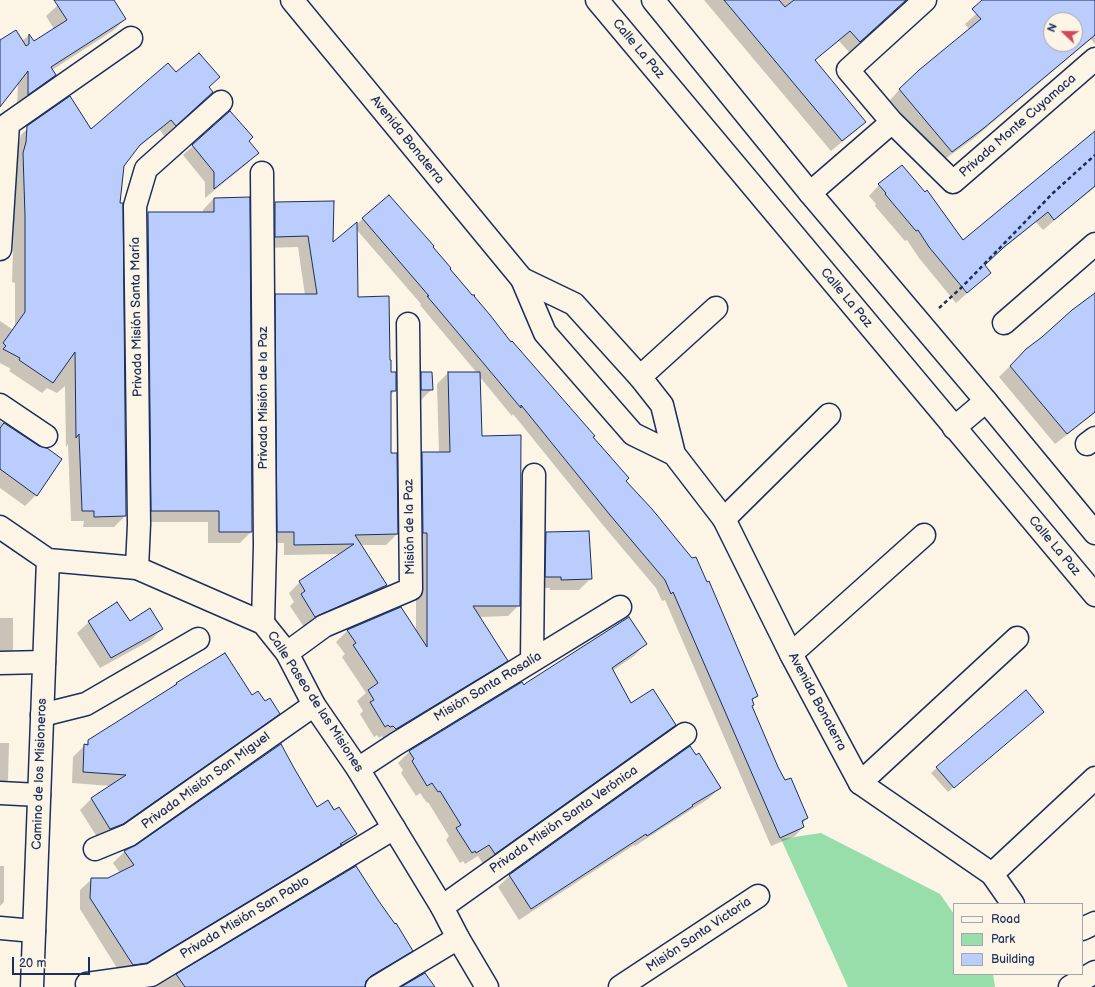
<!DOCTYPE html>
<meta charset="utf-8">
<style>
body{margin:0}
#map{position:relative;width:1095px;height:987px;overflow:hidden;background:#fcf5e5;font-family:"Balsamiq Sans",sans-serif}
canvas{display:block}
.legend{position:absolute;left:953px;top:903px;width:130px;height:72px;box-sizing:border-box;background:#fcf5e5;border:1px solid #a2a6af;margin:0;padding:5px 7px;list-style:none;font-size:12px;color:#1b2f5e}
.legend li{display:flex;align-items:center;gap:8px;height:20px}
.legend b{width:20px;border:1px solid #a2a6af}
.north{position:absolute;left:1043px;top:12px;width:40px;height:40px;box-sizing:border-box;background:#fcf5e5;border:1px solid #a2a6af;border-radius:50%;rotate:292deg;font-size:11px;font-weight:700;line-height:16px;text-align:center;color:#1b2f5e}
.north::after{content:'';display:block;margin:auto;width:14px;height:18px;background:#d1495b;clip-path:polygon(50% 0,100% 100%,50% 72%,0 100%)}
.scale{position:absolute;left:12px;top:957px;width:78px;height:18px;box-sizing:border-box;border:2px solid #1b2f5e;border-top:0;padding-left:5px;font-size:12px;line-height:14px;white-space:nowrap;color:#1b2f5e;-webkit-text-stroke:3px #fcf5e5;paint-order:stroke}
</style>
<div id="map">
<canvas width="1095" height="987"></canvas>
<ul class="legend">
<li><b style="height:5px;background:#fcf5e5"></b>Road</li>
<li><b style="height:11px;background:#97deab"></b>Park</li>
<li><b style="height:11px;background:#bbcdfd"></b>Building</li>
</ul>
<div class="north">N</div>
<div class="scale">20 m</div>
</div>
<script>
const ctx = document.querySelector('canvas').getContext('2d');
ctx.lineJoin = 'round';
function fill(path, color) {
  ctx.fillStyle = color;
  ctx.fill(path, 'evenodd');
}
function toPath(rows) {
  const path = new Path2D();
  for (const r of rows) {
    path.moveTo(r[0], r[1]);
    for (let i = 2; i < r.length; i += 2) path.lineTo(r[i], r[i + 1]);
  }
  return path;
}
function strokePath(path, color, width, dash) {
  ctx.strokeStyle = color;
  ctx.lineWidth = width;
  ctx.lineCap = dash ? 'butt' : 'round';
  ctx.setLineDash(dash || []);
  ctx.stroke(path);
}
function drawText(font, color, halo, rows, align = 'center') {
  ctx.font = font + ' "Balsamiq Sans",sans-serif';
  ctx.lineWidth = 4;
  ctx.setLineDash([]);
  ctx.textBaseline = 'middle';
  ctx.strokeStyle = halo;
  ctx.fillStyle = color;
  for (const [text, x, y, turn = 0] of rows) {
    ctx.save();
    ctx.translate(x, y);
    ctx.rotate((+turn || 0) * Math.PI / 180);
    ctx.textAlign = isNaN(turn) ? turn : align;
    if (halo) ctx.strokeText(text, 0, 0);
    ctx.fillText(text, 0, 0);
    ctx.restore();
  }
}
fill(toPath([
 [821,833,940,894,954,914,954,974,993,974,995,987,848,987,781,839]
]), '#97deab');
fill(toPath([
 [66,0,112,0,125,19,114,30,52,70,55,75,44,86,17,105,18,83,0,105,0,60,29,35,34,42,54,29,46,16,58,5],
 [704,0,905,0,849,52,839,41,814,61,865,122,854,132,831,151],
 [992,0,1095,0,1095,44,1091,39,973,139,941,162,890,100,900,89,970,30,965,24],
 [1051,20,1075,20,1075,44,1051,44],
 [176,74,208,87,212,92,164,136,160,130,135,150,123,166,119,204,122,204,125,516,114,527,83,527,84,521,71,521,68,444,66,447,65,386,57,393,47,388,42,393,9,371,11,369,0,363,0,321,15,331,15,283,12,282,16,154,21,135,32,124,91,131],
 [230,112,248,141,257,153,248,163,205,198,205,182,183,155],
 [1095,132,1095,187,1043,230,1036,222,992,258,984,266,990,273,956,303,919,258,907,240,905,241,875,206,876,204,869,196,879,185,962,241],
 [214,198,251,532,240,543,208,543,208,522,140,522,137,224,148,213,203,213,203,210],
 [275,203,332,244,363,219,432,246,511,343,592,437,625,481,757,695,752,701,751,706,777,767,807,818,802,824,803,827,795,836,771,846,665,600,662,601,656,588,602,524,513,414,512,416,479,376,481,437,519,605,508,616,479,617,507,661,496,672,384,740,382,736,379,738,377,735,374,737,360,714,363,711,357,701,366,693,342,657,345,654,336,642,347,631,401,608,416,632,416,544,411,464,422,453,439,453,437,384,448,373,477,373,420,305,421,304,356,229,357,298,389,361,395,390,390,396,390,454,397,534,386,545,360,545,386,585,375,596,304,627,290,606,294,602,289,593,300,582,340,554,284,555,284,543,267,543,265,306,276,295,305,295,298,247,264,248,264,214],
 [1095,293,1095,413,1055,444,999,377,1026,350],
 [421,373,432,389,420,401,410,401,410,384],
 [0,421,39,447,36,495,25,506,0,488],
 [546,533,591,578,579,590,550,590,550,588,535,588,535,544],
 [117,603,129,622,162,629,151,640,100,668,77,633,89,622],
 [0,618,13,618,13,650,0,661],
 [645,644,634,656,612,671,630,704,675,725,664,736,483,864,478,856,465,864,463,861,460,863,446,840,449,836,428,802,427,803,420,793,416,796,401,773,403,770,398,763,410,751,523,686],
 [224,655,252,696,265,703,278,714,267,725,111,835,99,840,80,810,91,799,111,786,72,783,73,757,89,741,169,690,176,683],
 [1026,692,1037,717,948,792,931,773],
 [0,743,9,743,8,780,0,787],
 [689,747,720,788,708,799,635,846,634,845,519,920,498,887,509,876],
 [334,811,355,834,344,845,335,851,329,856,135,974,122,976,80,909,80,890,92,879,108,879,120,873,113,863,125,851],
 [0,866,4,866,4,902,0,906],
 [355,867,412,951,400,962,364,983,364,987,156,987]
]), '#0003');
const building = toPath([
 [54,0,114,0,126,19,51,67,56,75,28,95,28,71,0,107,0,40,16,30,26,46,29,44,29,34,34,41,67,20,54,0],
 [724,0,779,0,785,7,794,0,906,0,860,42,850,31,815,60,866,122,842,141,724,0],
 [982,0,1095,0,1095,35,984,128,952,152,899,89,919,70,981,19,972,9,982,0],
 [1051,20,1075,20,1075,44,1051,44,1051,20],
 [199,53,220,77,209,87,213,92,176,126,171,120,140,145,124,166,120,203,123,203,126,516,94,517,94,511,82,511,79,434,76,438,75,352,53,383,19,360,20,358,3,349,6,346,3,343,25,312,25,216,23,153,26,142,27,126,70,96,91,129,168,63,176,72,199,53],
 [230,111,253,137,249,141,259,153,214,189,214,172,192,145,230,111],
 [1095,131,1095,186,1054,220,1048,212,1004,247,985,265,991,273,967,293,929,247,918,230,916,231,885,194,886,193,878,184,902,165,925,192,927,190,963,240,1095,131],
 [389,195,434,246,433,247,451,268,450,269,468,290,472,295,475,295,474,296,490,315,511,342,512,341,595,436,593,437,629,478,626,481,652,509,692,558,696,557,707,582,709,581,758,696,752,699,754,705,752,706,778,767,785,780,791,778,808,818,802,821,804,827,780,838,673,592,671,594,665,580,610,515,521,405,521,408,427,296,429,296,362,218,389,195],
 [250,197,252,532,219,532,219,511,151,511,148,212,214,212,214,198,250,197],
 [334,201,333,242,357,222,358,297,389,296,390,360,391,360,391,372,396,372,396,391,391,391,391,453,397,453,398,534,355,535,387,585,315,617,301,594,305,591,299,581,354,544,294,545,294,532,277,532,275,294,317,294,308,236,275,237,275,202,334,201],
 [1095,293,1095,412,1067,434,1010,366,1026,349,1042,337,1072,310,1095,293],
 [421,372,432,372,433,390,421,390,421,372],
 [448,372,480,372,482,436,521,435,520,606,473,606,508,661,396,729,393,726,390,727,388,725,385,727,370,702,374,700,368,690,378,683,353,645,356,643,347,630,401,607,427,647,427,533,423,533,422,452,450,452,448,372],
 [4,423,39,446,47,448,62,459,37,496,0,469,0,428,4,423],
 [589,531,592,579,561,580,561,577,545,577,546,532,589,531],
 [117,602,130,621,150,608,163,629,111,658,88,621,117,602],
 [629,617,647,644,612,668,631,703,653,689,676,725,495,854,489,845,476,853,475,851,472,853,456,828,461,825,440,791,438,792,432,783,427,786,412,761,414,759,409,751,522,682,524,685,526,683,629,617],
 [225,653,252,695,258,691,265,701,270,698,280,714,123,824,110,829,91,798,126,775,83,772,84,744,88,745,88,740,177,684,176,683,225,653],
 [1026,690,1044,712,954,788,936,767,1026,690],
 [281,744,294,768,317,807,328,800,334,810,339,807,357,834,340,844,342,845,147,963,133,965,90,898,91,878,108,878,134,865,124,851,136,845,281,744],
 [690,746,696,755,699,753,721,788,692,805,693,806,647,836,646,834,531,909,509,875,690,746],
 [356,866,378,900,395,924,396,923,413,951,371,976,366,981,365,987,185,987,176,974,356,866],
 [425,973,435,987,401,987,425,973]
]);
fill(building, '#bbcdfd');
strokePath(building, '#1b2f5e', 1);
const minor = toPath([
 [292,0,522,279],
 [925,0,848,70,892,122,953,182,1095,59],
 [262,173,265,546,263,623],
 [810,193,892,122],
 [0,249,8,124,131,38],
 [1004,323,1095,244],
 [640,377,716,308],
 [0,405,46,436],
 [1087,444,1095,438],
 [724,519,829,415],
 [137,568,139,524,135,206,146,169,221,102],
 [287,653,324,626,411,589,408,324],
 [791,654,924,535],
 [532,660,534,475],
 [0,663,44,662],
 [42,715,86,704,198,639],
 [358,769,396,744,620,607],
 [860,783,1017,638],
 [0,793,39,795],
 [95,849,129,835,314,705],
 [992,874,1095,778],
 [442,907,685,734],
 [0,928,34,931],
 [87,984,151,975,394,828],
 [377,987,458,938],
 [620,987,758,896]
]);
const tertiary = toPath([
 [522,279,574,304,640,377,662,405,674,454,724,519,791,654,860,783,992,874,1013,904],
 [522,279,545,333,633,434,674,454],
 [954,428,986,401],
 [0,527,48,560,137,568,263,623,287,653,314,705,358,769,442,907,458,938,487,987],
 [1082,929,1095,923],
 [32,987,48,560],
 [1070,987,1095,972]
]);
const secondary = toPath([
 [597,0,1095,595],
 [653,0,810,193,986,401,1095,533]
]);
strokePath(minor, '#1b2f5e', 25);
strokePath(tertiary, '#1b2f5e', 25);
strokePath(secondary, '#1b2f5e', 25);
strokePath(toPath([
 [939,308,962,287,1053,193,1095,155]
]), '#1b2f5e', 2.5, [4, 3]);
strokePath(minor, '#fcf5e5', 22);
strokePath(tertiary, '#fcf5e5', 22);
strokePath(secondary, '#fcf5e5', 22);
drawText('13px', '#1b2f5e', '#fcf5e5', [
 ["Calle La Paz",638,49,50],
 ["Privada Monte Cuyamaca",1018,126,-41],
 ["Avenida Bonaterra",407,140,51],
 ["Calle La Paz",846,298,50],
 ["Privada Misión Santa María",137,317,-91],
 ["Privada Misión de la Paz",264,398,-90],
 ["Misión de la Paz",410,527,-91],
 ["Calle La Paz",1054,546,50],
 ["Misión Santa Rosalía",488,687,-31],
 ["Calle Paseo de las Misiones",315,702,57],
 ["Avenida Bonaterra",817,702,62],
 ["Camino de los Misioneros",40,774,-88],
 ["Privada Misión San Miguel",206,781,-36],
 ["Privada Misión Santa Verónica",564,820,-35],
 ["Privada Misión San Pablo",245,918,-31],
 ["Misión Santa Victoria",699,935,-34]
]);
</script>
